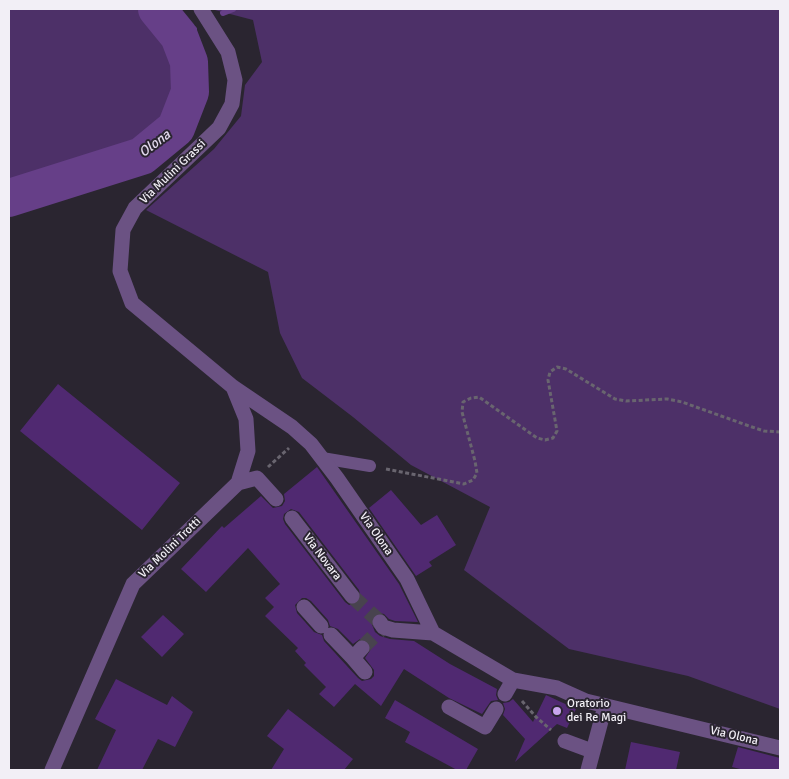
<!DOCTYPE html>
<style>
body{margin:0}
#map{position:relative;width:789px;height:779px;overflow:hidden;background:#2a2530;font-family:Signika,sans-serif}
canvas{display:block}
.frame{position:absolute;inset:0;border:10px solid #f2eff6;pointer-events:none}
</style>
<div id="map">
<canvas width="789" height="779"></canvas>
<div class="frame"></div>
</div>
<script>
const ctx = document.querySelector('canvas').getContext('2d');
ctx.lineJoin = 'round';
function fill(path, color) {
  ctx.fillStyle = color;
  ctx.fill(path, 'evenodd');
}
function toPath(rows) {
  const path = new Path2D();
  for (const r of rows) {
    path.moveTo(r[0], r[1]);
    for (let i = 2; i < r.length; i += 2) path.lineTo(r[i], r[i + 1]);
  }
  return path;
}
function strokePath(path, color, width, dash) {
  ctx.strokeStyle = color;
  ctx.lineWidth = width;
  ctx.lineCap = dash ? 'butt' : 'round';
  ctx.setLineDash(dash || []);
  ctx.stroke(path);
}
function drawText(font, color, halo, rows, align = 'center') {
  ctx.font = font + ' Signika,sans-serif';
  ctx.lineWidth = 4;
  ctx.setLineDash([]);
  ctx.textBaseline = 'middle';
  ctx.strokeStyle = halo;
  ctx.fillStyle = color;
  for (const [text, x, y, turn = 0] of rows) {
    ctx.save();
    ctx.translate(x, y);
    ctx.rotate((+turn || 0) * Math.PI / 180);
    ctx.textAlign = isNaN(turn) ? turn : align;
    if (halo) ctx.strokeText(text, 0, 0);
    ctx.fillText(text, 0, 0);
    ctx.restore();
  }
}
fill(toPath([
 [9,9,139,9,165,42,177,68,177,94,165,122,136,147,9,184],
 [211,9,780,9,780,709,688,676,569,649,464,570,490,507,411,465,353,417,302,378,280,333,268,272,146,210,214,149,241,116,245,85,262,62,253,20]
]), '#4d3068');
strokePath(toPath([
 [223,13,233,9],
 [179,36,194,29]
]), '#663f88', 6);
strokePath(toPath([
 [9,198,142,156,176,128,190,92,189,62,179,36,157,9]
]), '#663f88', 38);
fill(toPath([
 [58,384,180,483,142,530,20,431],
 [317,467,399,584,418,622,395,621,389,619,384,614,379,613,375,614,371,622,375,632,380,636,390,639,414,641,450,664,497,689,496,695,498,700,491,701,482,714,449,698,404,669,381,706,355,684,334,707,319,694,326,687,304,665,306,663,295,651,298,648,265,616,274,607,265,598,280,584,248,548,206,592,181,569,222,526,224,528,261,496,273,508,282,506,285,501,284,494],
 [291,509,299,512,359,590,361,599,357,604,349,605,345,602,285,524,283,519,284,514],
 [302,598,306,598,311,601,328,620,330,626,338,629,353,644,360,639,364,639,369,641,371,649,365,658,374,670,374,676,371,679,362,681,358,678,324,641,322,635,314,632,297,613,295,605],
 [391,490,421,525,437,515,456,545,429,562,432,566,416,576,369,508],
 [163,615,184,634,162,657,141,637],
 [116,679,167,705,172,696,193,712,175,747,158,739,142,770,97,770,116,730,95,719],
 [546,695,576,709,567,728,557,724,515,762,525,739,503,715,505,709,503,703,509,702,513,699,533,722],
 [395,700,478,749,466,770,457,770,405,742,410,732,385,718],
 [288,709,353,759,344,770,271,770,284,749,267,736],
 [631,742,680,752,676,770,625,770],
 [738,747,780,758,780,770,744,770,732,767]
]), '#502971');
strokePath(toPath([
 [352,596,380,622],
 [362,648,380,630]
]), '#48434e', 15, [15, 8]);
strokePath(toPath([
 [268,467,289,448],
 [386,469,464,484,473,480,477,473,475,461,462,412,463,402,471,398,479,397,537,438,545,440,553,438,557,431,548,380,550,372,557,367,566,369,615,399,626,401,667,399,682,402,752,427,764,431,780,432],
 [522,701,536,717,551,730]
]), '#69656f', 3, [4, 2.5]);
strokePath(toPath([
 [322,458,370,466]
]), '#6b5283', 12);
strokePath(toPath([
 [201,9,228,52,235,80,232,104,219,128,135,208,123,230,120,271,132,303,233,387,292,427,311,444,337,478,407,579,433,633,513,680,557,688,586,701,780,748],
 [238,483,257,478,276,499],
 [292,518,352,596],
 [304,607,321,626],
 [380,622,383,627,393,630,433,633],
 [331,635,353,658,362,648],
 [353,658,365,672],
 [505,694,513,680],
 [449,707,485,727,496,709],
 [565,741,592,751],
 [52,770,133,584,238,483,248,451,246,419,233,387],
 [588,770,605,706]
]), '#6b5283', 15);
for (const [x, y, r, color] of [
 [557,711,5,"#c9a5ee"]
]) {
  const dot = new Path2D();
  dot.arc(x, y, r, 0, 2 * Math.PI);
  ctx.fillStyle = color;
  ctx.fill(dot);
  strokePath(dot, '#2a2530', 2);
}
drawText('12px', '#f2eff6', '#2a2530', [
 ["Via Mulini Grassi",173,172,-44],
 ["Via Olona",376,534,55],
 ["Via Molini Trotti",170,548,-44],
 ["Via Novara",322,557,53],
 ["Via Olona",734,736,13]
]);
drawText('12px', '#f2eff6', '#2a2530', [
 ["Oratorio",567,704],
 ["dei Re Magi",567,718]
], 'left');
drawText('italic 14px', '#e4daef', '#2a2530', [
 ["Olona",155,144,-37]
]);
</script>
